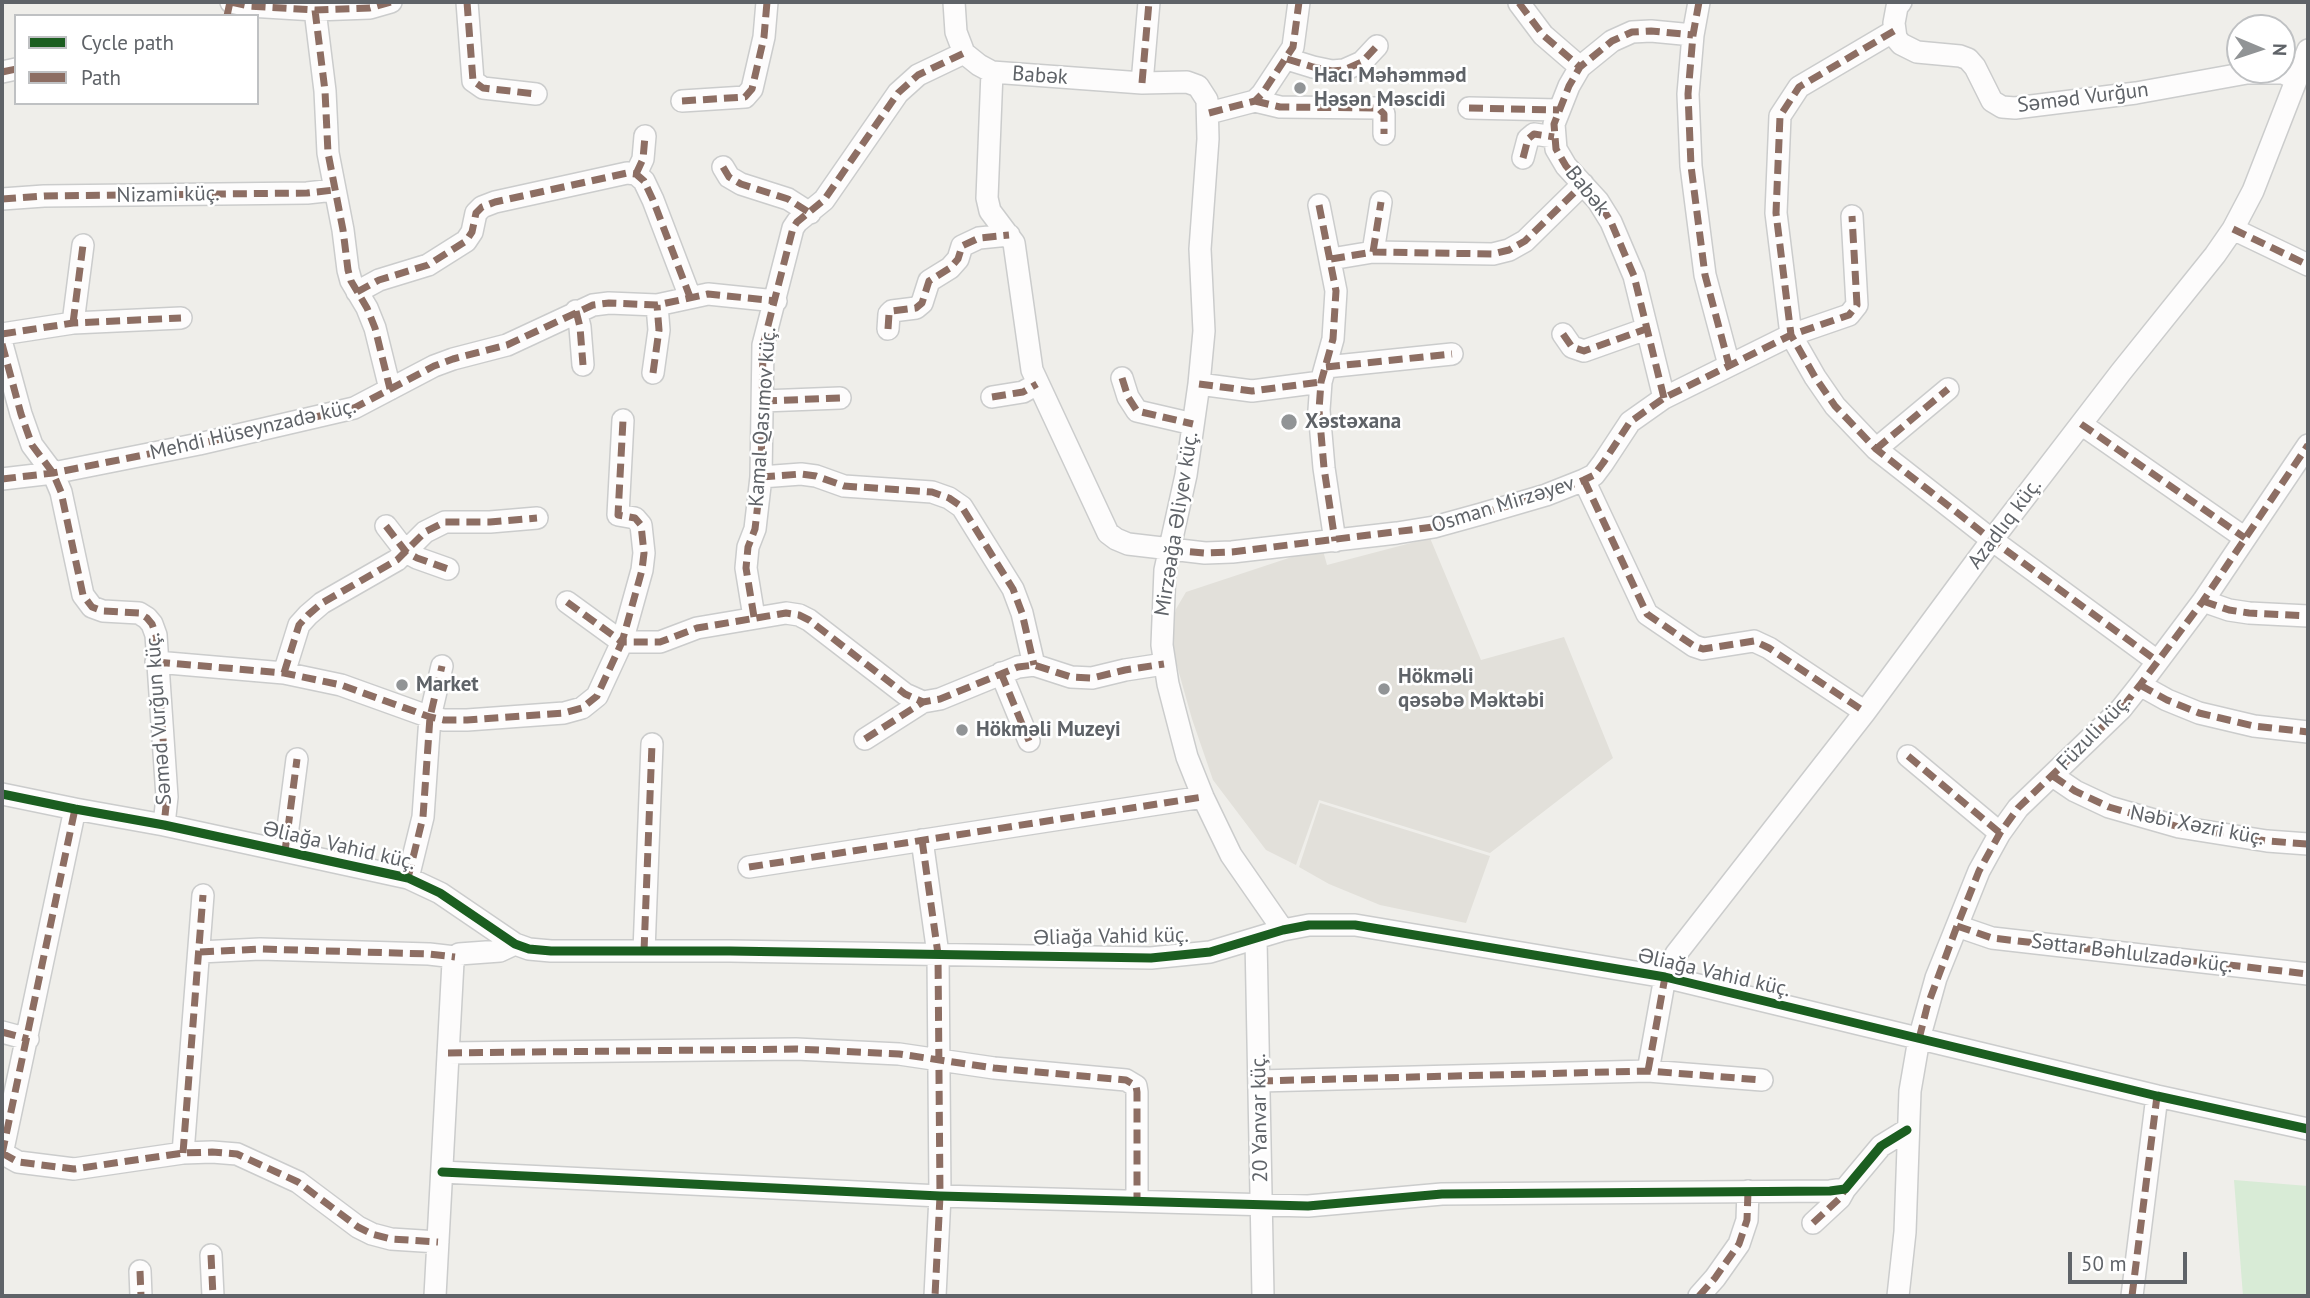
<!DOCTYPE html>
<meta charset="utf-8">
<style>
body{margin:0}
#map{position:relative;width:2310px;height:1298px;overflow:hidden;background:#efeeea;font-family:"PT Sans",sans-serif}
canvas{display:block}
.frame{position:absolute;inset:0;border:4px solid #5f6368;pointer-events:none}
.legend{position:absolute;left:14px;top:14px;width:245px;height:91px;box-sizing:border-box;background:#fff;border:2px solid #bfc1c3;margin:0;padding:9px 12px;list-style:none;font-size:21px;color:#5f6368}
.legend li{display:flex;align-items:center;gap:14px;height:35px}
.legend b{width:35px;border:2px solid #bfc1c3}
.north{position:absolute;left:2226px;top:14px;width:70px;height:70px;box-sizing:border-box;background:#fff;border:2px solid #bfc1c3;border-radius:50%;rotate:92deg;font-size:19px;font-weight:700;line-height:28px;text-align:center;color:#5f6368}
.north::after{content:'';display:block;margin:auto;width:24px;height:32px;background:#919496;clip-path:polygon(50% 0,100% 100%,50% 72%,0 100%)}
.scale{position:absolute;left:2068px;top:1252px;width:119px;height:32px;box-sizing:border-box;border:4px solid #5f6368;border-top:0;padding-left:9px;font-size:21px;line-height:24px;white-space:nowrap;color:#5f6368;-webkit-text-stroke:5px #fff;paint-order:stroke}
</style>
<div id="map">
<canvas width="2310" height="1298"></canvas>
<div class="frame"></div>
<ul class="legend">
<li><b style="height:9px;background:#1b5e20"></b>Cycle path</li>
<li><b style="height:9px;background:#8d6e63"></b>Path</li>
</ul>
<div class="north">N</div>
<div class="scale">50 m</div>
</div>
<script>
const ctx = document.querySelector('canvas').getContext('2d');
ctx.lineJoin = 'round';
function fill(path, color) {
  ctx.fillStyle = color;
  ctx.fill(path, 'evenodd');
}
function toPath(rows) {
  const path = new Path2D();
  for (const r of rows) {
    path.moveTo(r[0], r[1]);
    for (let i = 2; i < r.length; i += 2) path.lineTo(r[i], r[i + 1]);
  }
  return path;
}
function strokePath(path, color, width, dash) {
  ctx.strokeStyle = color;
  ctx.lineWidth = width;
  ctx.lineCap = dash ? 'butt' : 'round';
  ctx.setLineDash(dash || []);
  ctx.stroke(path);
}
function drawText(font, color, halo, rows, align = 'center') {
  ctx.font = font + ' "PT Sans",sans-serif';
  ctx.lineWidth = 5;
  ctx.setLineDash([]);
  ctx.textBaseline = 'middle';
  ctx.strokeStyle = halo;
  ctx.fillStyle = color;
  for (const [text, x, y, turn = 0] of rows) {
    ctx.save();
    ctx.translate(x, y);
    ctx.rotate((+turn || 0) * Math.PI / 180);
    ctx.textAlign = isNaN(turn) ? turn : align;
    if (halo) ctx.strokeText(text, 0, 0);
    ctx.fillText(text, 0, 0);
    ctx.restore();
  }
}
fill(toPath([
 [1430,538,1481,660,1564,637,1613,758,1490,853,1319,800,1296,865,1266,850,1213,780,1192,719,1174,655,1171,630,1176,609,1186,592,1322,547,1327,565],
 [1320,803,1490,856,1466,923,1380,905,1329,884,1299,867]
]), '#e2e0da');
fill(toPath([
 [2234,1180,2308,1186,2308,1296,2243,1296]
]), '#d8ebd6');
const minor = toPath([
 [231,2,249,6,315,10,370,8,391,2],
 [467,2,473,81,483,88,536,94],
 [954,2,956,32,964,53,979,65,992,72,1142,83,1187,82,1198,86,1207,100,1208,139,1200,249,1204,331,1199,384,1186,475,1165,570,1162,645,1168,684,1187,757,1203,797,1231,855,1283,930],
 [1699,2,1693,35,1688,94,1691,166,1705,275,1729,365],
 [1901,2,1897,7,1894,23,1896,38,1901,44,1917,52,1960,56,1968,59,1975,67,1992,101,2002,107,2015,108,2136,93,2247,73,2283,73,2296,79],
 [1519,3,1543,35,1580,67],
 [315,10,325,91,328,153,343,230,348,270,351,281,367,308,375,328,390,389],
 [1894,31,1799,87,1780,116,1776,213,1791,335,1815,377,1835,406,1876,449,1992,540,2157,661],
 [1287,59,1313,67,1332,71,1344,70,1362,62,1377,46],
 [2,72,16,69],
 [992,72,987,198,990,211,1014,243,1032,370,1108,533,1116,539,1128,544,1205,553,1232,552,1397,533,1434,527,1481,514,1546,495,1584,480,1594,475,1603,463,1630,422,1664,398,1791,335,1849,315,1857,305,1852,216],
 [1142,83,1149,2],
 [682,101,745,97,752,89,764,37,767,2],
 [1255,101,1280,107,1378,108,1384,114,1384,134],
 [1469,108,1559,110],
 [1209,113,1255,101,1262,94,1293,47,1299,2],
 [1523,158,1528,139,1534,134,1554,137],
 [723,167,729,177,741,184,788,199,810,213],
 [636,174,643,159,645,136],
 [2,199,44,196,307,193,334,190],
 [1319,205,1336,291,1333,339,1321,382,1319,410,1324,468,1335,541],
 [2233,229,2308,265],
 [1373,252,1381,202],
 [1331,259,1373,252,1493,254,1509,250,1525,241,1583,184],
 [357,292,379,280,428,265,466,241,472,232,476,213,482,207,495,202,627,173,636,174,644,181,653,200,690,297],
 [576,311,580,327,583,365],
 [73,323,83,245],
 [888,329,889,314,892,311,916,308,922,303,929,281,950,268,958,259,962,246,979,238,1009,235],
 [2,334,73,323,181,318],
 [1563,334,1572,347,1584,351,1646,329],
 [2,344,21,414,32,445,53,473,61,492,83,595,92,607,103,611,139,613,147,618,152,624,156,635,167,797,164,825],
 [1326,367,1452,354],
 [653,373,659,330,657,305],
 [1122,378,1128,397,1137,411,1193,424],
 [1199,384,1252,391,1321,382],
 [992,397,1023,392,1037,384],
 [1664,398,1634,276,1611,222,1598,201,1566,166,1556,149,1554,124,1569,86,1580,67,1612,41,1632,32,1651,31,1693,35],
 [763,401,840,398],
 [2081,424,2245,538],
 [1876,449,1948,389],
 [761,477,801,474,816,476,844,486,932,492,949,498,962,507,1013,589,1022,613,1034,665],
 [2,479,53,473,199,444,354,408,434,366,453,359,507,345,593,305,609,303,657,305,708,294,776,301],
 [1584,480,1647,614,1694,646,1703,649,1754,641,1769,648,1865,712],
 [386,526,406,552,417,558,448,569],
 [2203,601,2229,610,2249,613,2308,616],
 [567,602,622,642,642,570,644,553,641,525,635,518,618,515,623,420],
 [754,617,746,568,748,547,755,529,761,477,763,345,793,228,797,222,824,200,898,93,918,75,964,53],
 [156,662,284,673,341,685,430,717,444,720,467,720,564,713,582,708,597,696,622,642,660,642,697,628,786,613,799,615,809,620,905,694,923,702,940,699,1018,667,1034,665,1071,677,1092,678,1125,670,1164,664],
 [284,673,299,625,308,615,322,603,397,560,425,532,445,522,490,522,537,518],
 [1001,673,1029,741],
 [2140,685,2167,700,2199,713,2254,726,2308,732],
 [865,739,923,702],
 [1908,756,2000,833],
 [2053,776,2075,791,2109,807,2179,827,2267,841,2308,844],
 [2,794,75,809,164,825,408,878,440,893,515,944,529,949,551,951,730,951,1151,958,1210,952,1283,930,1309,925,1355,925,1665,977,2157,1096,2308,1129],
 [922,840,938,954,940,1196,935,1296],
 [285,851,297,759],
 [749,867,1203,797],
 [408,878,423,817,430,717,442,666],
 [1957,926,1992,938,2308,974],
 [1256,939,1263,1296],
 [644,951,652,744],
 [200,952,260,949,429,954,455,957],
 [2,1032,28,1039],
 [448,1053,796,1049,899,1054,994,1068,1126,1080,1136,1086,1137,1092,1137,1200],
 [1648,1071,1665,977,1676,954,1865,712,1992,540,2121,372,2215,255,2233,229,2253,191,2308,50],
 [1259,1081,1648,1071,1762,1080],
 [2,1153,18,1162,74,1169,183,1153,212,1152,237,1154,298,1182,358,1227,372,1234,391,1239,438,1242],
 [183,1153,203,895],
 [2,1154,75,809],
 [442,1172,940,1196,1308,1206,1442,1194,1830,1191,1845,1189,1881,1146,1907,1130],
 [1813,1223,1840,1198,1845,1189],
 [211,1255,213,1296],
 [140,1271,141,1296],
 [435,1296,453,962,459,954,500,951,515,944],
 [1699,1296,1715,1278,1739,1244,1747,1220,1748,1191],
 [1898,1296,1905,1232,1910,1091,1919,1039,1936,978,1979,871,2000,833,2018,808,2121,709,2140,685,2203,601,2308,445],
 [2132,1296,2157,1096]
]);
strokePath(minor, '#cbcccc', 24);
strokePath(minor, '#fdfcfc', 21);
strokePath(toPath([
 [231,2,249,6,315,10,370,8,391,2],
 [467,2,473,81,483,88,536,94],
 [1699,2,1693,35,1688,94,1691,166,1705,275,1729,365],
 [1519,3,1543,35,1580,67],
 [315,10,325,91,328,153,343,230,348,270,351,281,367,308,375,328,390,389],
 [227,16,230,2],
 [1894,31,1799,87,1780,116,1776,213,1791,335,1815,377,1835,406,1876,449,1992,540,2157,661],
 [1287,59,1313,67,1332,71,1344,70,1362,62,1377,46],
 [2,72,16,69],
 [1142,83,1149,2],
 [682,101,745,97,752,89,764,37,767,2],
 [1255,101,1280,107,1378,108,1384,114,1384,134],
 [1469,108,1559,110],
 [1209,113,1255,101,1262,94,1293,47,1299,2],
 [1523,158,1528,139,1534,134,1554,137],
 [723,167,729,177,741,184,788,199,810,213],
 [636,174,643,159,645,136],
 [2,199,44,196,307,193,334,190],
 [1319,205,1336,291,1333,339,1321,382,1319,410,1324,468,1335,541],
 [2233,229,2308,265],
 [1373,252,1381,202],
 [1331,259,1373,252,1493,254,1509,250,1525,241,1583,184],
 [357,292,379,280,428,265,466,241,472,232,476,213,482,207,495,202,627,173,636,174,644,181,653,200,690,297],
 [576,311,580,327,583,365],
 [73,323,83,245],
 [888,329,889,314,892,311,916,308,922,303,929,281,950,268,958,259,962,246,979,238,1009,235],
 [2,334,73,323,181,318],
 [1563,334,1572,347,1584,351,1646,329],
 [2,344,21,414,32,445,53,473,61,492,83,595,92,607,103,611,139,613,147,618,152,624,156,635,167,797,164,825],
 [1326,367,1452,354],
 [653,373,659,330,657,305],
 [1122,378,1128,397,1137,411,1193,424],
 [1199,384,1252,391,1321,382],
 [992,397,1023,392,1037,384],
 [1664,398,1634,276,1611,222,1598,201,1566,166,1556,149,1554,124,1569,86,1580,67,1612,41,1632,32,1651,31,1693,35],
 [763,401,840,398],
 [2081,424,2245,538],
 [1876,449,1948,389],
 [761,477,801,474,816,476,844,486,932,492,949,498,962,507,1013,589,1022,613,1034,665],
 [2,479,53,473,199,444,354,408,434,366,453,359,507,345,593,305,609,303,657,305,708,294,776,301],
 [1584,480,1647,614,1694,646,1703,649,1754,641,1769,648,1865,712],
 [386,526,406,552,417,558,448,569],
 [1169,550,1205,553,1232,552,1434,527,1546,495,1584,480,1594,475,1603,463,1630,422,1664,398,1791,335,1849,315,1857,305,1852,216],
 [2203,601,2229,610,2249,613,2308,616],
 [567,602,622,642,642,570,644,553,641,525,635,518,618,515,623,420],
 [754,617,746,568,748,547,755,529,761,477,763,345,793,228,797,222,824,200,898,93,918,75,964,53],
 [156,662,284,673,341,685,430,717,444,720,467,720,564,713,582,708,597,696,622,642,660,642,697,628,786,613,799,615,809,620,905,694,923,702,940,699,1018,667,1034,665,1071,677,1092,678,1125,670,1164,664],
 [284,673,299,625,308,615,322,603,397,560,425,532,445,522,490,522,537,518],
 [1001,673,1029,741],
 [2140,685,2167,700,2199,713,2254,726,2308,732],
 [865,739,923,702],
 [1908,756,2000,833],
 [2053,776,2075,791,2109,807,2179,827,2267,841,2308,844],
 [922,840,938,954,940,1196,935,1296],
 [285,851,297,759],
 [749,867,1203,797],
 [408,878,423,817,430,717,442,666],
 [1957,926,1992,938,2308,974],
 [644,951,652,744],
 [200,952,260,949,429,954,455,957],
 [2,1032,28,1039],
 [1919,1039,1927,1007,1957,926,1979,871,2000,833,2018,808,2121,709,2140,685,2203,601,2308,445],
 [448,1053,796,1049,899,1054,994,1068,1126,1080,1136,1086,1137,1092,1137,1200],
 [1648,1071,1665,977],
 [1259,1081,1648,1071,1762,1080],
 [2,1153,18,1162,74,1169,183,1153,212,1152,237,1154,298,1182,358,1227,372,1234,391,1239,438,1242],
 [183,1153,203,895],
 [2,1154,75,809],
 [1813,1223,1840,1198,1845,1189],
 [211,1255,213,1296],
 [140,1271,141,1296],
 [1699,1296,1715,1278,1739,1244,1747,1220,1748,1191],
 [2132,1296,2157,1096]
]), '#8d6e63', 7, [14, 7]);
strokePath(toPath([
 [2,794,75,809,164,825,408,878,440,893,515,944,529,949,551,951,730,951,1151,958,1210,952,1283,930,1309,925,1355,925,1665,977,2157,1096,2308,1129],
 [442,1172,940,1196,1308,1206,1442,1194,1830,1191,1845,1189,1881,1146,1907,1130]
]), '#1b5e20', 9);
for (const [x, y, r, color] of [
 [1300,88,7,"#919496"],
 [1289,422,9,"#919496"],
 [402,685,7,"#919496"],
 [1384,689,7,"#919496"],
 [962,730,7,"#919496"]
]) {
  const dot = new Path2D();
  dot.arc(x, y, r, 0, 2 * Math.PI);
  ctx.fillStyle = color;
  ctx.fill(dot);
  strokePath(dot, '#fff', 2.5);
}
drawText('21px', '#5f6368', '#fff', [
 ["Babək",1040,76,4],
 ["Səməd Vurğun",2083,98,-7],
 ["Babək",1587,191,51],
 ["Nizami küç.",168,195,-1],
 ["Kamal Qasımov küç.",763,417,-86],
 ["Mehdi Hüseynzadə küç.",253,430,-13],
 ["Osman Mirzəyev",1503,505,-17],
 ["Mirzəağa Əliyev küç.",1177,524,-81],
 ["Azadlıq küç.",2005,524,-53],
 ["Səməd Vurğun küç.",159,719,-94],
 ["Füzuli küç.",2094,733,-46],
 ["Nəbi Xəzri küç.",2197,826,11],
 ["Əliağa Vahid küç.",339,846,13],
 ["Əliağa Vahid küç.",1111,937,-1],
 ["Səttar Bəhlulzadə küç.",2132,954,7],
 ["Əliağa Vahid küç.",1714,973,13],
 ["20 Yanvar küç.",1260,1118,-91]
]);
drawText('bold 21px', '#5f6368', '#fff', [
 ["Hacı Məhəmməd",1314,76],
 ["Həsən Məscidi",1314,100],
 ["Xəstəxana",1305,422],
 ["Hökməli",1398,677],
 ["qəsəbə Məktəbi",1398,701],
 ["Market",416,685],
 ["Hökməli Muzeyi",976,730]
], 'left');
</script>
